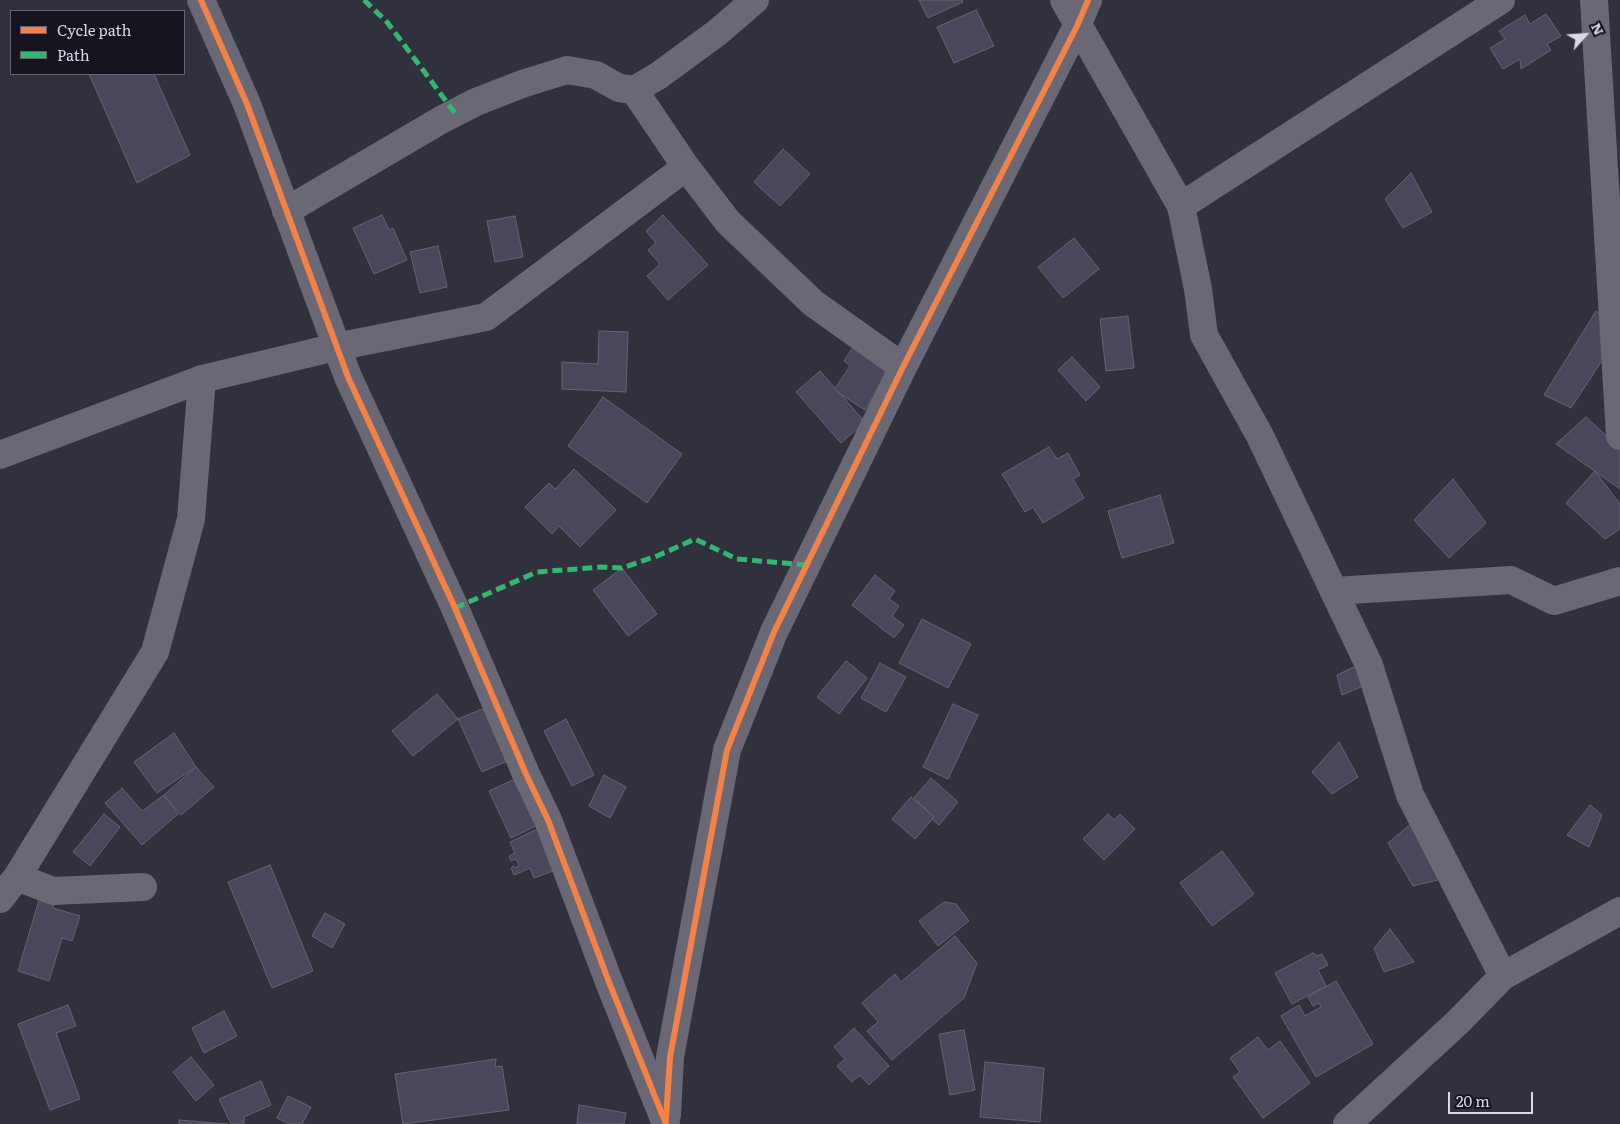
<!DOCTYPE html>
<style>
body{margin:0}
#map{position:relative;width:1620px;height:1124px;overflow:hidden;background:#31303d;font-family:Literata,serif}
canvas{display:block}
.legend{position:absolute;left:10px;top:10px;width:175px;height:65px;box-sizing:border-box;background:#16151f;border:1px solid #64636f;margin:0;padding:6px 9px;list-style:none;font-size:15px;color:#d8d8e7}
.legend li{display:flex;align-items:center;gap:10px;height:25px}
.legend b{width:25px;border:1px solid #64636f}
.north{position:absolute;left:1560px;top:10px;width:50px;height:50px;-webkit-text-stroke:4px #16151f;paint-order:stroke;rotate:64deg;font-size:14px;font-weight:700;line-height:20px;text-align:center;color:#d8d8e7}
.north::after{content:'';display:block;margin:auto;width:18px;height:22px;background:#d8d8e7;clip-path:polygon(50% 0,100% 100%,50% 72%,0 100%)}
.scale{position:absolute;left:1448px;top:1092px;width:85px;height:22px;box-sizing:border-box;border:2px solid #d8d8e7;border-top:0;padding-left:6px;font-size:15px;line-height:18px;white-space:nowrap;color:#d8d8e7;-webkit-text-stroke:4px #16151f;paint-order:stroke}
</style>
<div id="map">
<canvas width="1620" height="1124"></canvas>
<ul class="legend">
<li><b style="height:6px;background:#f48246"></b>Cycle path</li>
<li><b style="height:6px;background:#33b770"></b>Path</li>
</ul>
<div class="north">N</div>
<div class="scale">20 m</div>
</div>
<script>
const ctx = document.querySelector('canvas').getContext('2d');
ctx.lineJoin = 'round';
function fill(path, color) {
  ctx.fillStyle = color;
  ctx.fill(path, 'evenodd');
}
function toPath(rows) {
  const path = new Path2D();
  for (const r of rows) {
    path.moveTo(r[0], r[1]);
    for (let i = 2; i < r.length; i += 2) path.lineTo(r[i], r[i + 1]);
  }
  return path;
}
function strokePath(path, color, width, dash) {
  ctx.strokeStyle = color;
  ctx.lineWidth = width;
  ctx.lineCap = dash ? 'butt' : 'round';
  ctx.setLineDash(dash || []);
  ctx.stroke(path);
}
const building = toPath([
 [919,0,962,0,963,2,928,18,919,0],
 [976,10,994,46,954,63,937,27,976,10],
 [1546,14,1561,36,1547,44,1551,50,1521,69,1520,59,1503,69,1490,48,1505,39,1499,31,1525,15,1530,24,1546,14],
 [89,74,154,74,190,155,137,183,89,74],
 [783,149,810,174,780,206,754,182,783,149],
 [1411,173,1432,212,1403,228,1385,199,1411,173],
 [382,215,389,230,393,228,407,260,374,274,353,228,382,215],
 [663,215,708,265,668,300,647,276,660,264,648,250,656,243,646,231,663,215],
 [515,216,523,257,495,262,487,221,515,216],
 [1074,238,1099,269,1063,298,1038,267,1074,238],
 [438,246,447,287,420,293,410,252,438,246],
 [1596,311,1620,328,1620,333,1571,408,1544,395,1596,311],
 [1128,316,1134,368,1106,371,1100,319,1128,316],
 [599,331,628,332,626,392,562,389,562,362,598,364,599,331],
 [855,344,889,371,865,410,834,390,850,366,844,361,855,344],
 [1072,357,1100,387,1086,401,1058,370,1072,357],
 [820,371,865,422,841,443,796,392,820,371],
 [603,397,682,454,647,503,568,446,603,397],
 [1586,417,1620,448,1620,489,1556,444,1586,417],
 [1049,447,1057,459,1068,453,1080,475,1073,479,1084,498,1043,523,1033,507,1025,512,1002,474,1049,447],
 [574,469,616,510,580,547,559,526,552,534,525,507,549,483,555,489,574,469],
 [1595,471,1620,504,1620,529,1605,539,1566,503,1595,471],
 [1453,479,1486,523,1449,558,1414,520,1453,479],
 [1160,495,1174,543,1122,558,1108,511,1160,495],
 [622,568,657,614,628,636,593,590,622,568],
 [875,575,895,591,889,599,899,606,892,616,904,625,894,638,852,605,875,575],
 [922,619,971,644,948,688,899,663,922,619],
 [1375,657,1382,678,1342,695,1337,675,1375,657],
 [846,661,867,678,839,714,817,697,846,661],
 [880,663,906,677,886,712,861,698,880,663],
 [437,694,458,719,413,756,392,731,437,694],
 [497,703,519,756,482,772,458,719,497,703],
 [953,704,978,715,948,779,923,767,953,704],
 [566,719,594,775,572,786,544,731,566,719],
 [174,733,196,767,157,793,134,762,174,733],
 [1339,742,1358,777,1332,794,1312,772,1339,742],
 [196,767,214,787,181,815,164,795,196,767],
 [526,774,548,820,511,838,489,791,526,774],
 [604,775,626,787,610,818,589,806,604,775],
 [931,778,958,802,939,825,932,819,934,817,914,798,931,778],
 [122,788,142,811,164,795,178,814,142,845,105,803,122,788],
 [911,797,934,817,915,839,892,819,911,797],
 [1590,805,1602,815,1589,847,1567,835,1590,805],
 [104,814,120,827,90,866,73,852,104,814],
 [1108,814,1114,820,1120,814,1135,829,1104,860,1083,839,1108,814],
 [1413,822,1442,879,1413,886,1388,843,1413,822],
 [546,825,564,867,534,878,530,868,514,875,511,868,513,866,516,868,519,865,516,859,511,861,509,856,515,853,510,842,546,825],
 [1222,851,1254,894,1212,926,1180,883,1222,851],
 [270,865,313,971,272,988,228,882,270,865],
 [42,890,57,895,53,908,80,916,72,941,62,938,49,981,18,971,42,890],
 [944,902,956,904,969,921,938,946,919,921,944,902],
 [325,913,345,924,332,948,312,936,325,913],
 [1390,929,1414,962,1384,972,1374,948,1390,929],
 [955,936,977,963,964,998,892,1060,867,1031,878,1022,862,1003,895,974,901,982,955,936],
 [1313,953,1317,956,1322,954,1328,965,1318,970,1326,986,1292,1004,1275,973,1313,953],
 [1336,981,1373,1044,1316,1077,1281,1016,1299,1005,1305,1016,1321,1007,1319,1003,1313,1006,1308,997,1336,981],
 [68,1005,76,1026,56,1033,80,1099,50,1110,18,1024,68,1005],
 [224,1011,237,1036,204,1053,192,1028,224,1011],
 [854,1028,889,1066,869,1085,860,1075,852,1082,837,1066,845,1059,834,1047,854,1028],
 [964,1030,975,1090,950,1095,939,1034,964,1030],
 [1258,1037,1268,1050,1280,1041,1310,1083,1263,1118,1233,1077,1240,1072,1230,1058,1258,1037],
 [191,1057,214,1085,196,1101,173,1072,191,1057],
 [496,1059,495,1067,502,1066,509,1110,403,1124,395,1074,496,1059],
 [985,1062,1044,1068,1040,1122,980,1117,985,1062],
 [261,1081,271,1105,244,1117,244,1124,231,1124,219,1099,261,1081],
 [288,1096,311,1107,302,1124,289,1124,277,1118,288,1096],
 [579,1105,626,1113,624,1124,577,1124,579,1105],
 [179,1120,228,1124,179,1124,179,1120]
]);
fill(building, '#49475b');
strokePath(building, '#64646e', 1);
strokePath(toPath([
 [201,0,247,104,348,377,455,608,526,774,548,820,609,982,666,1124],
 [1064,0,1181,206,1198,289,1204,335,1260,436,1369,665,1410,795,1503,976],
 [1594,0,1620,436],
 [634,90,686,167,728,222,813,303,903,367],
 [1181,206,1501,0],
 [286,211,441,120,476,102,522,84,567,70,596,75,619,88,634,90,658,76,718,32,755,0],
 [0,455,202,379,336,347,486,317,686,167],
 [1334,591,1511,580,1554,601,1620,581],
 [17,877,53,891,143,887],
 [0,899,17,877,155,652,191,519,202,379],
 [667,1115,670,1057,727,750,774,632,903,367,1077,26,1088,0],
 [1347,1124,1457,1023,1503,976,1620,911]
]), '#696874', 28);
strokePath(toPath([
 [364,0,387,22,455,113],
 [455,608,537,572,602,567,622,568,657,556,695,539,737,559,807,565]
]), '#33b770', 5, [10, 5]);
strokePath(toPath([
 [201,0,247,104,348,377,455,608,526,774,548,820,609,982,666,1124],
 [666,1119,670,1057,727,750,774,632,903,367,1077,26,1088,0]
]), '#f48246', 6);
</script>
